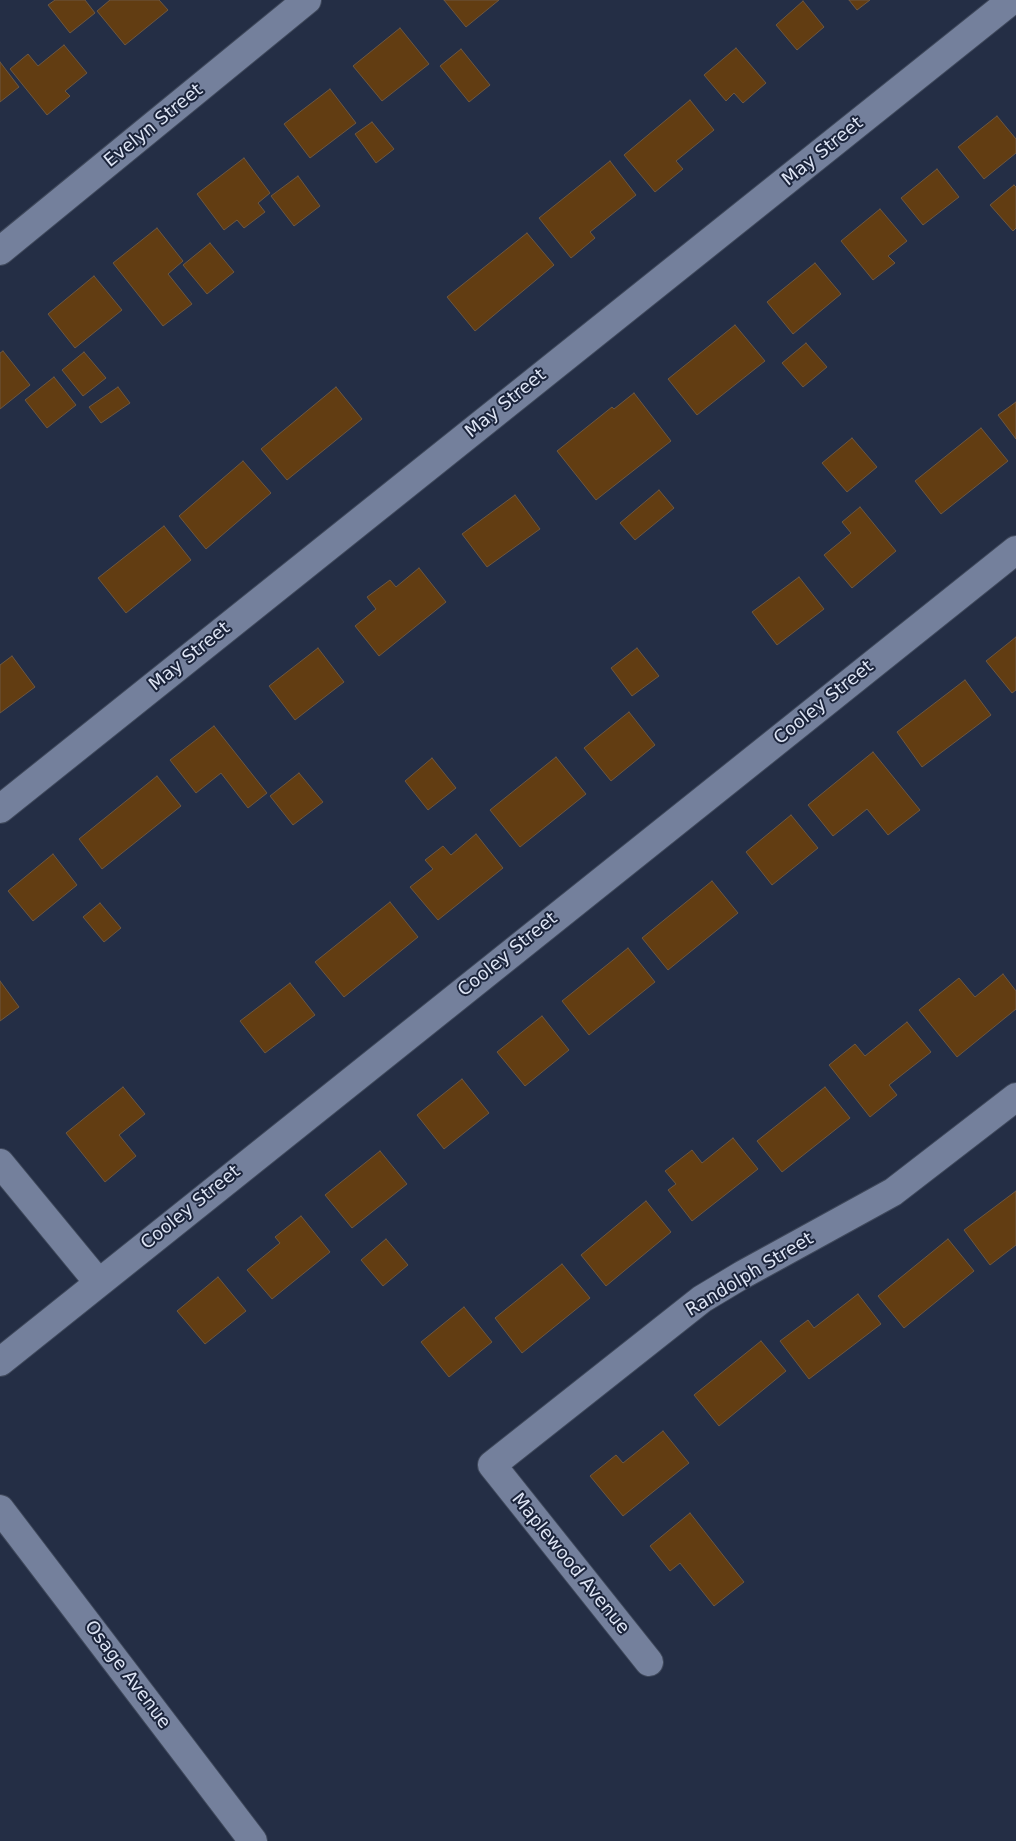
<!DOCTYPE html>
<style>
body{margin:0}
canvas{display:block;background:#242e45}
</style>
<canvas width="1016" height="1841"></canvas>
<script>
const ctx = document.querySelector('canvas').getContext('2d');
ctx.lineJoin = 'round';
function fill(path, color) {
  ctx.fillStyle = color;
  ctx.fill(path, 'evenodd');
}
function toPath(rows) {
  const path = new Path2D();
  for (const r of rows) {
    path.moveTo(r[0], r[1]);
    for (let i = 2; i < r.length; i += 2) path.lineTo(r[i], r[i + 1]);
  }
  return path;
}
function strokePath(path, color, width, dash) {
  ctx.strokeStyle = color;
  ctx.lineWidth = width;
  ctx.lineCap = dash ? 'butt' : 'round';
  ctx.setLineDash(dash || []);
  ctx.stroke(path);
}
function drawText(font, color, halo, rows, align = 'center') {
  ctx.font = font + ' "DejaVu Sans",sans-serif';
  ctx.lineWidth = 4;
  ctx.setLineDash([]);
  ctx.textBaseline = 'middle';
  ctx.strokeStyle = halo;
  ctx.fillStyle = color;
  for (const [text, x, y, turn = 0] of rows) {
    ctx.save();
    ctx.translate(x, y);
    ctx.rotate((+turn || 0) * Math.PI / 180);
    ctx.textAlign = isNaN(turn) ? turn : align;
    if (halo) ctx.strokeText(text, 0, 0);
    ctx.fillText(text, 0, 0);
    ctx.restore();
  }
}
const building = toPath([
 [55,0,85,0,95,13,70,33,48,5,55,0],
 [110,0,159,0,168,10,125,45,97,11,110,0],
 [444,0,499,0,466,27,444,0],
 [849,0,870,0,857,10,849,0],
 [803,1,824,27,797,50,776,25,803,1],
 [400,28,429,64,382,101,353,66,400,28],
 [64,45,87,73,65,91,70,96,47,115,10,69,28,54,38,66,64,45],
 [736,48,766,83,743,103,734,93,726,101,704,75,736,48],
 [461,49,490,85,469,102,440,66,461,49],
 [0,62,19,87,0,102,0,62],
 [330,89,356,123,310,158,284,124,330,89],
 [690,100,714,130,676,161,683,169,655,192,624,155,690,100],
 [997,116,1016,139,1016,153,984,179,958,147,997,116],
 [372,122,394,149,376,163,355,134,372,122],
 [244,158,270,193,258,203,265,212,244,228,237,220,224,230,197,194,244,158],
 [610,161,636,195,590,232,595,238,571,258,539,218,610,161],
 [937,169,959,197,923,225,901,198,937,169],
 [298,176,320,206,294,226,271,196,298,176],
 [1014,185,1016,187,1016,228,1013,231,990,205,1014,185],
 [880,209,907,241,888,256,895,263,873,280,841,241,880,209],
 [157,228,183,261,168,274,192,304,163,326,113,263,157,228],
 [527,233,554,265,475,331,447,297,527,233],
 [210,243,234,272,207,294,183,265,210,243],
 [815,263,841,294,793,334,767,302,815,263],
 [94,276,122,310,75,348,48,314,94,276],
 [735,325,765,361,697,415,668,379,735,325],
 [806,343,827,367,803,387,782,363,806,343],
 [3,351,30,385,0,409,0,353,3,351],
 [84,352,106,378,83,396,62,370,84,352],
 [54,377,76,405,47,428,25,400,54,377],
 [118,387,130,403,101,423,89,407,118,387],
 [336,387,362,419,287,480,261,449,336,387],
 [634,393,671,441,596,500,557,451,612,407,614,409,634,393],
 [1016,402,1016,439,998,415,1016,402],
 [981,428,1008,461,941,514,915,481,981,428],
 [852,438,877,467,847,492,822,463,852,438],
 [243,461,271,493,206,549,179,516,243,461],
 [659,490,674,508,635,540,620,523,659,490],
 [515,495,540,529,487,567,462,534,515,495],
 [860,507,896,551,852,588,824,555,851,533,842,522,860,507],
 [164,526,191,560,126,613,98,578,164,526],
 [419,568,446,602,379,656,355,626,376,609,367,597,390,580,396,587,419,568],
 [799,577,824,609,777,645,752,612,799,577],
 [1016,637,1016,690,1012,693,986,661,1016,637],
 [318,648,344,682,295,720,269,686,318,648],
 [637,648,659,676,632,696,611,668,637,648],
 [12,656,35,687,0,713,0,665,12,656],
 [965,680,991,715,922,767,897,732,965,680],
 [629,712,655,745,611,781,584,748,629,712],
 [214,726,267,793,248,808,221,773,196,793,170,760,214,726],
 [873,752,920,810,888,835,867,809,833,836,808,805,873,752],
 [556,757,586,794,520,847,490,810,556,757],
 [432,758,456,788,428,810,405,781,432,758],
 [299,773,323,802,293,825,270,796,299,773],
 [157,776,181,806,102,869,79,839,157,776],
 [791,815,818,848,772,885,746,852,791,815],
 [476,834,503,868,438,920,410,887,433,869,425,860,443,846,451,855,476,834],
 [53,854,77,885,33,921,8,891,53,854],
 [712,881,738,913,668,970,642,938,712,881],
 [390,902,418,937,344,997,315,962,390,902],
 [100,903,121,928,104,942,83,917,100,903],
 [628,948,655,982,589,1035,562,1001,628,948],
 [1003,974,1016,991,1016,1009,957,1057,919,1010,959,978,975,997,1003,974],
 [0,981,19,1007,0,1021,0,981],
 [290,983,315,1015,265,1053,240,1021,290,983],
 [542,1016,569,1050,525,1086,497,1052,542,1016],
 [907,1022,931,1052,889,1085,897,1095,870,1117,829,1065,855,1044,865,1056,907,1022],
 [462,1079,489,1113,444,1149,417,1115,462,1079],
 [123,1087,145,1114,119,1135,136,1156,105,1182,66,1133,123,1087],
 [825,1087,850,1118,782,1172,757,1141,825,1087],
 [733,1138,758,1169,692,1221,668,1190,676,1184,665,1171,692,1150,702,1163,733,1138],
 [380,1151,407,1184,352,1228,325,1195,380,1151],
 [1016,1191,1016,1245,990,1265,964,1230,1016,1191],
 [646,1201,671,1232,606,1286,581,1255,646,1201],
 [301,1216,330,1252,272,1299,247,1270,280,1243,275,1237,301,1216],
 [386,1239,408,1265,383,1286,361,1260,386,1239],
 [948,1239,974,1271,904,1328,878,1296,948,1239],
 [562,1264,590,1298,522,1353,495,1318,562,1264],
 [218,1277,246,1311,205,1344,177,1311,218,1277],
 [858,1294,881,1324,809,1379,780,1341,808,1320,814,1328,858,1294],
 [464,1307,492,1342,449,1377,421,1342,464,1307],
 [761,1341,786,1371,719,1426,694,1395,761,1341],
 [663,1431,689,1463,623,1516,590,1476,616,1455,623,1463,663,1431],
 [690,1513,744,1582,714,1606,680,1563,670,1571,650,1546,690,1513]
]);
fill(building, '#623d12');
strokePath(building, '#6d5741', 1);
const street = toPath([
 [0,251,307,0],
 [0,809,1012,0],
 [0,1163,98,1282],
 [0,1362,1016,550],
 [0,1509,253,1841],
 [649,1662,492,1465,702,1299,742,1275,893,1192,1016,1097]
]);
strokePath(street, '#3f485b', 30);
strokePath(street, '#74809c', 28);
drawText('18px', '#dee5f5', '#1b243b', [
 ["Evelyn Street",154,126,-39],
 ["May Street",823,152,-39],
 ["May Street",506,404,-39],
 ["May Street",190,657,-39],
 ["Cooley Street",824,703,-39],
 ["Cooley Street",508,955,-39],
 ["Cooley Street",191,1208,-39],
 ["Randolph Street",750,1275,-31],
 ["Maplewood Avenue",570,1564,51],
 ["Osage Avenue",127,1675,53]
]);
</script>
